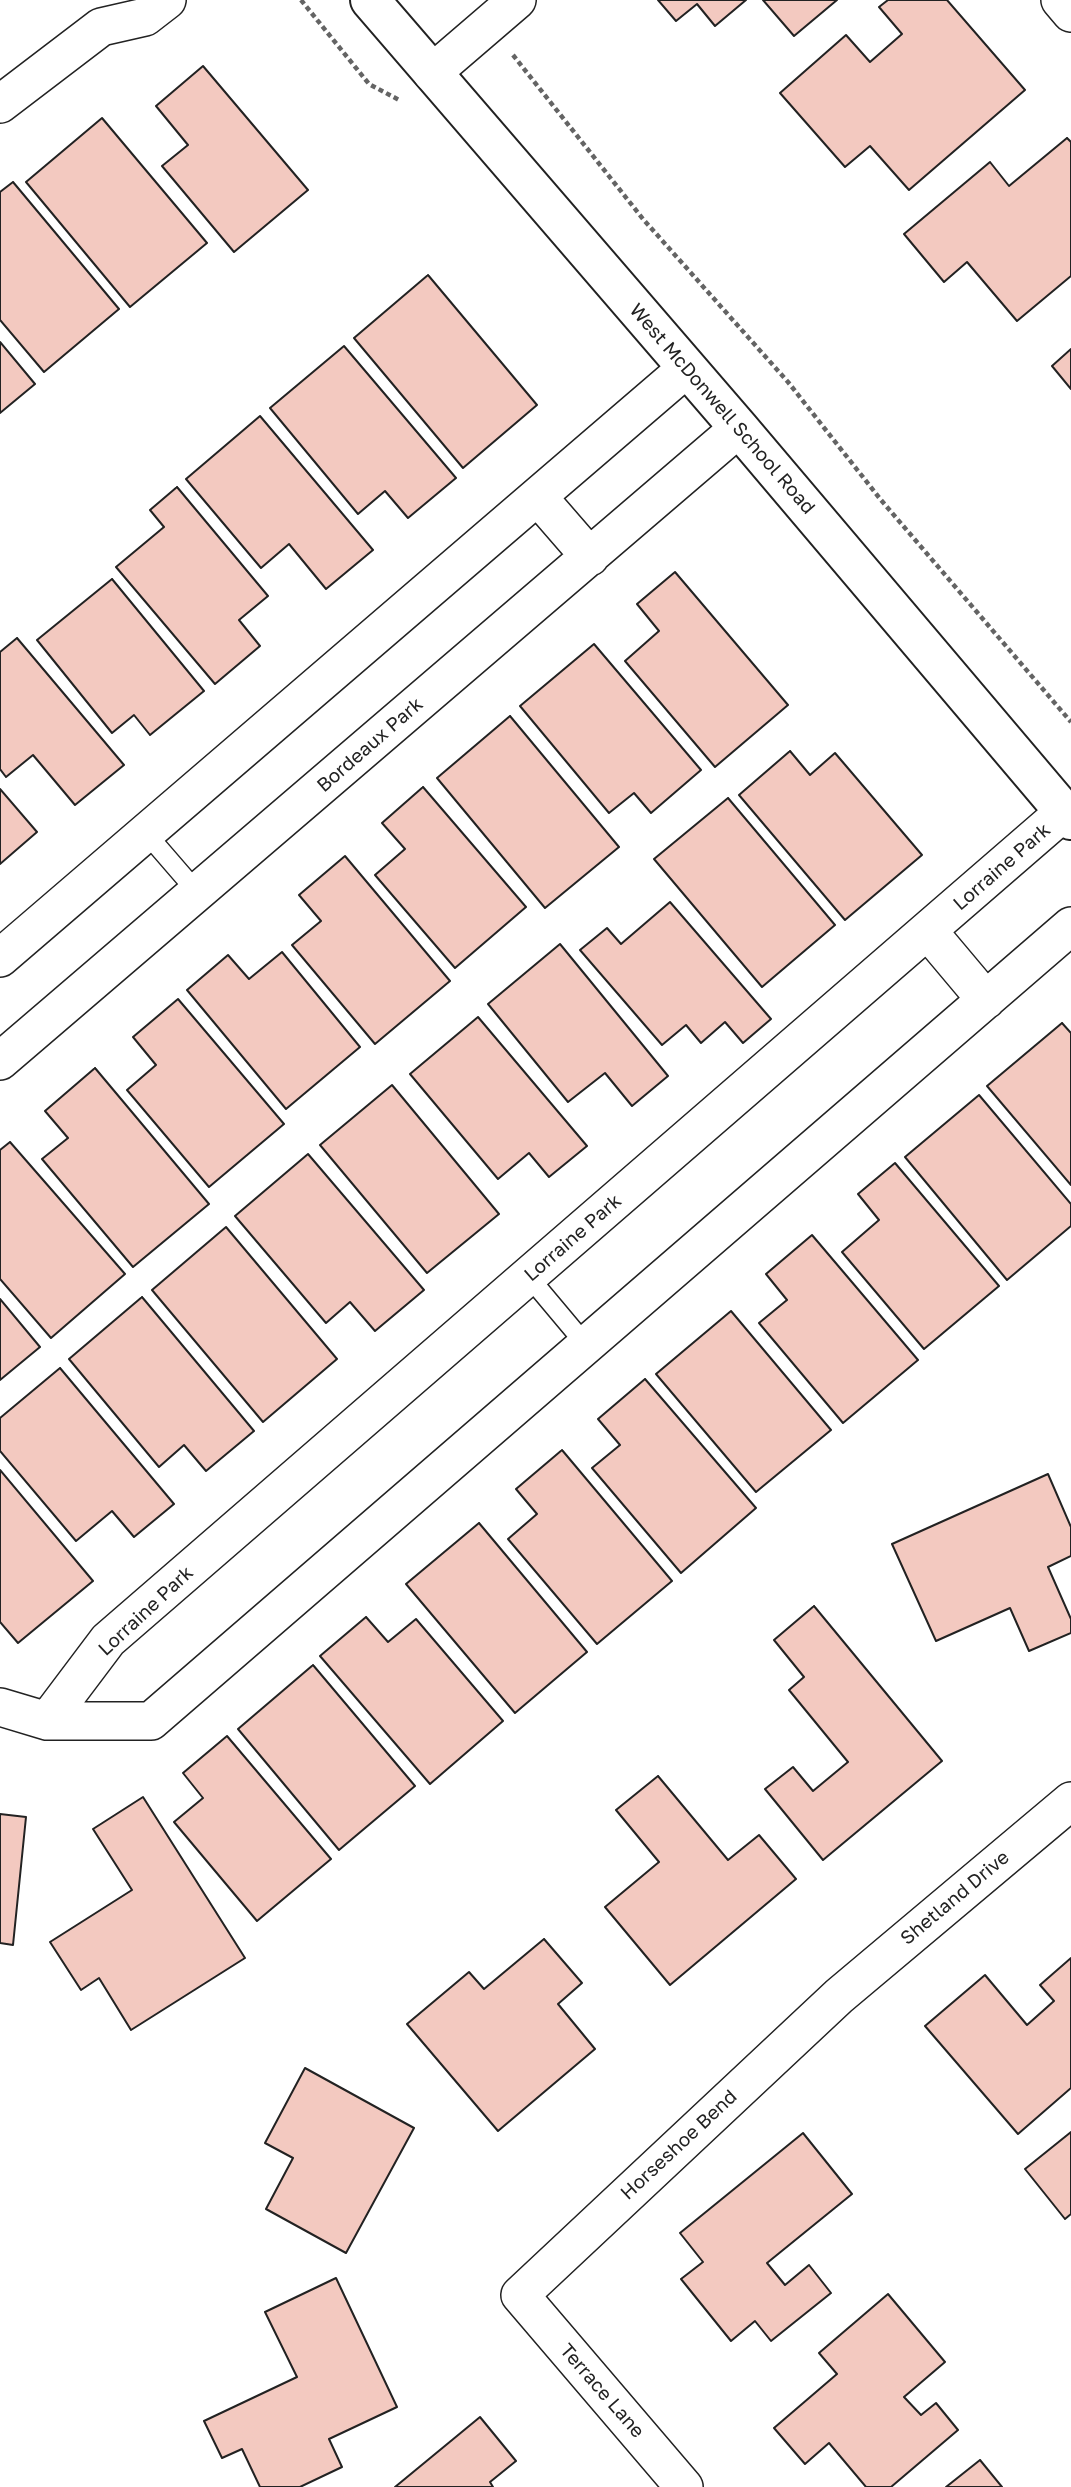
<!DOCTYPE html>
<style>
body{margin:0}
canvas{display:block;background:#fff}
</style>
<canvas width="1071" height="2487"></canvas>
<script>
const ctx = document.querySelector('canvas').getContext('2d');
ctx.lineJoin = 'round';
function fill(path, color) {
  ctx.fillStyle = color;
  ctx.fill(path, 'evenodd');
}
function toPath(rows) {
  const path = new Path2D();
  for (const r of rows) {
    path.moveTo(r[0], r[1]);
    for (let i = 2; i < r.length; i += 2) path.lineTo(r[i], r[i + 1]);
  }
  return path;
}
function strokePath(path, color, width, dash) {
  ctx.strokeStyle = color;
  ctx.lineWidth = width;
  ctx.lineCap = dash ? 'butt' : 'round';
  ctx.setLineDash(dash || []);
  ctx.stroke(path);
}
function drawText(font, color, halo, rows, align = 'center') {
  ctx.font = font + ' "Golos Text",sans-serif';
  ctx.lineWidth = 5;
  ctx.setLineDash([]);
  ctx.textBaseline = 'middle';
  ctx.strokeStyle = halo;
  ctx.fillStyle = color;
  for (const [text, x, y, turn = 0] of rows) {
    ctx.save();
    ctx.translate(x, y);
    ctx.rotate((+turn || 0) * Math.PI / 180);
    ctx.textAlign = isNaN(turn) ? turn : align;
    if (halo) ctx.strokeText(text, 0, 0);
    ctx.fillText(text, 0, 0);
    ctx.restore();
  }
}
const building = toPath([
 [658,0,746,0,715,26,697,4,676,21,658,0],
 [763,0,837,0,794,36,763,0],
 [888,0,947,0,1025,90,909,190,870,146,845,167,780,93,846,35,870,62,902,34,879,7,888,0],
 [203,66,308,190,234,252,162,166,188,145,156,106,203,66],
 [102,118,207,243,130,307,26,182,102,118],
 [1067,138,1071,142,1071,276,1017,321,967,262,944,282,904,234,990,162,1009,186,1067,138],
 [13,182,119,309,44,372,0,320,0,192,13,182],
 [428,275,537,405,463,468,354,338,428,275],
 [0,342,35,384,0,413,0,342],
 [344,346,456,478,408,518,385,491,358,514,270,408,344,346],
 [1071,349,1071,389,1052,366,1071,349],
 [260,416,373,550,326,589,289,544,261,568,186,479,260,416],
 [177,487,268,596,239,620,260,646,215,684,116,567,164,527,150,510,177,487],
 [675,572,788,705,715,767,625,661,659,631,637,604,675,572],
 [112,579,204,691,150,735,134,715,112,733,37,640,112,579],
 [17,638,124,765,75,805,33,755,6,777,0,769,0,652,17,638],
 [594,644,701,770,651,813,634,793,609,813,520,706,594,644],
 [510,716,619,847,545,908,437,778,510,716],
 [790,751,810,775,835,753,922,855,845,920,739,795,790,751],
 [423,787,526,907,455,968,375,875,405,849,382,823,423,787],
 [0,789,37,832,0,864,0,789],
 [728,798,835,925,762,987,654,859,728,798],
 [345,856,450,981,375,1044,292,945,321,921,299,895,345,856],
 [670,902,771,1019,743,1043,725,1022,701,1043,686,1025,662,1045,580,950,607,928,621,944,670,902],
 [560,944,668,1076,632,1106,605,1073,568,1102,488,1004,560,944],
 [282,952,360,1047,286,1109,187,990,228,955,249,979,282,952],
 [178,999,284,1124,209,1187,127,1090,156,1065,133,1037,178,999],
 [478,1017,587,1146,549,1177,529,1153,498,1179,410,1074,478,1017],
 [1062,1023,1071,1033,1071,1185,987,1086,1062,1023],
 [95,1068,209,1204,133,1267,42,1159,68,1138,45,1111,95,1068],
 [392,1085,499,1214,427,1273,320,1145,392,1085],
 [979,1095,1071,1204,1071,1226,1007,1280,905,1157,979,1095],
 [10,1142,125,1274,51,1338,0,1279,0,1150,10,1142],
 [308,1154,424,1290,375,1331,350,1302,326,1323,235,1216,308,1154],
 [895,1163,999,1286,924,1349,842,1252,879,1220,858,1194,895,1163],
 [226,1227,337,1359,263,1422,152,1290,226,1227],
 [812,1235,918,1360,843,1423,759,1323,787,1300,766,1274,812,1235],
 [142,1297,254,1431,206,1471,184,1445,159,1467,69,1359,142,1297],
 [0,1299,40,1347,0,1380,0,1299],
 [731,1311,831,1430,756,1492,656,1374,731,1311],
 [60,1368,174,1504,134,1537,112,1511,76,1541,0,1451,0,1418,60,1368],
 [645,1379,756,1508,681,1573,592,1468,620,1445,598,1419,645,1379],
 [562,1450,672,1581,597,1644,508,1539,537,1514,516,1489,562,1450],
 [0,1470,93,1581,18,1643,0,1622,0,1470],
 [1048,1474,1071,1527,1071,1556,1048,1567,1071,1619,1071,1633,1029,1651,1010,1608,936,1641,892,1544,1048,1474],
 [479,1523,587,1652,515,1713,406,1584,479,1523],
 [814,1606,942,1761,823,1860,765,1789,793,1767,813,1791,848,1762,789,1690,804,1677,774,1640,814,1606],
 [366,1617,388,1642,416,1619,503,1721,430,1784,320,1656,366,1617],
 [313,1665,415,1786,339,1850,238,1729,313,1665],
 [227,1736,331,1859,257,1921,174,1822,203,1798,183,1773,227,1736],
 [658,1776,728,1860,759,1835,796,1879,670,1985,605,1907,659,1862,616,1810,658,1776],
 [143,1797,245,1958,131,2030,99,1978,81,1990,50,1942,132,1890,93,1829,143,1797],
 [0,1814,26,1817,13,1945,0,1943,0,1814],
 [544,1939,582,1983,558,2004,595,2049,498,2131,407,2024,469,1972,484,1989,544,1939],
 [1071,1958,1071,2088,1018,2134,925,2026,985,1975,1027,2025,1054,2001,1040,1985,1071,1958],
 [305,2068,414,2128,346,2253,266,2209,293,2158,265,2143,305,2068],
 [1071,2132,1071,2214,1065,2219,1025,2169,1071,2132],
 [803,2133,852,2194,767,2263,785,2285,809,2265,831,2293,771,2341,755,2321,731,2341,681,2279,703,2262,680,2233,803,2133],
 [336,2278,397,2407,329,2439,342,2467,300,2487,260,2487,242,2449,222,2458,204,2421,297,2377,265,2312,336,2278],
 [888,2294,945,2362,904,2397,921,2415,936,2403,958,2430,891,2487,866,2487,829,2443,805,2464,774,2428,837,2374,819,2353,888,2294],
 [480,2417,516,2461,490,2482,493,2487,395,2487,480,2417],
 [980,2460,1002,2487,946,2487,980,2460]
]);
fill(building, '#f3c9c0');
strokePath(building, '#222', 2);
const lane = toPath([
 [146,833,197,892],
 [529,1277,586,1345]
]);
const street = toPath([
 [1060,0,1071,13],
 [432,73,517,0],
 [0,104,101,27,145,17,167,0],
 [538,497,590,557],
 [928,931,986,1000],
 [0,958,687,368],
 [0,1061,739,428],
 [0,1707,47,1721,151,1721,1071,926],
 [47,1721,108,1640,1064,812],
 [684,2487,520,2295,839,1996,1071,1801]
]);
const secondary = toPath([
 [370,0,739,428,1071,820]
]);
strokePath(lane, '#222', 21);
strokePath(street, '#222', 40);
strokePath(secondary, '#222', 42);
strokePath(toPath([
 [301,0,369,84,401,101],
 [513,55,643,219,788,382,881,500,1071,722]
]), '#646464', 4.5, [5, 3.5]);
strokePath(lane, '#fff', 18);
strokePath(street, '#fff', 37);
strokePath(secondary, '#fff', 38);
drawText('19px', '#222', '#fff', [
 ["West McDonwell School Road",722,409,49],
 ["Bordeaux Park",370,745,-41],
 ["Lorraine Park",1002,867,-41],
 ["Lorraine Park",573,1238,-41],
 ["Lorraine Park",146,1611,-43],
 ["Shetland Drive",955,1898,-40],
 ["Horseshoe Bend",679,2145,-43],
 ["Terrace Lane",602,2391,49]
]);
</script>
